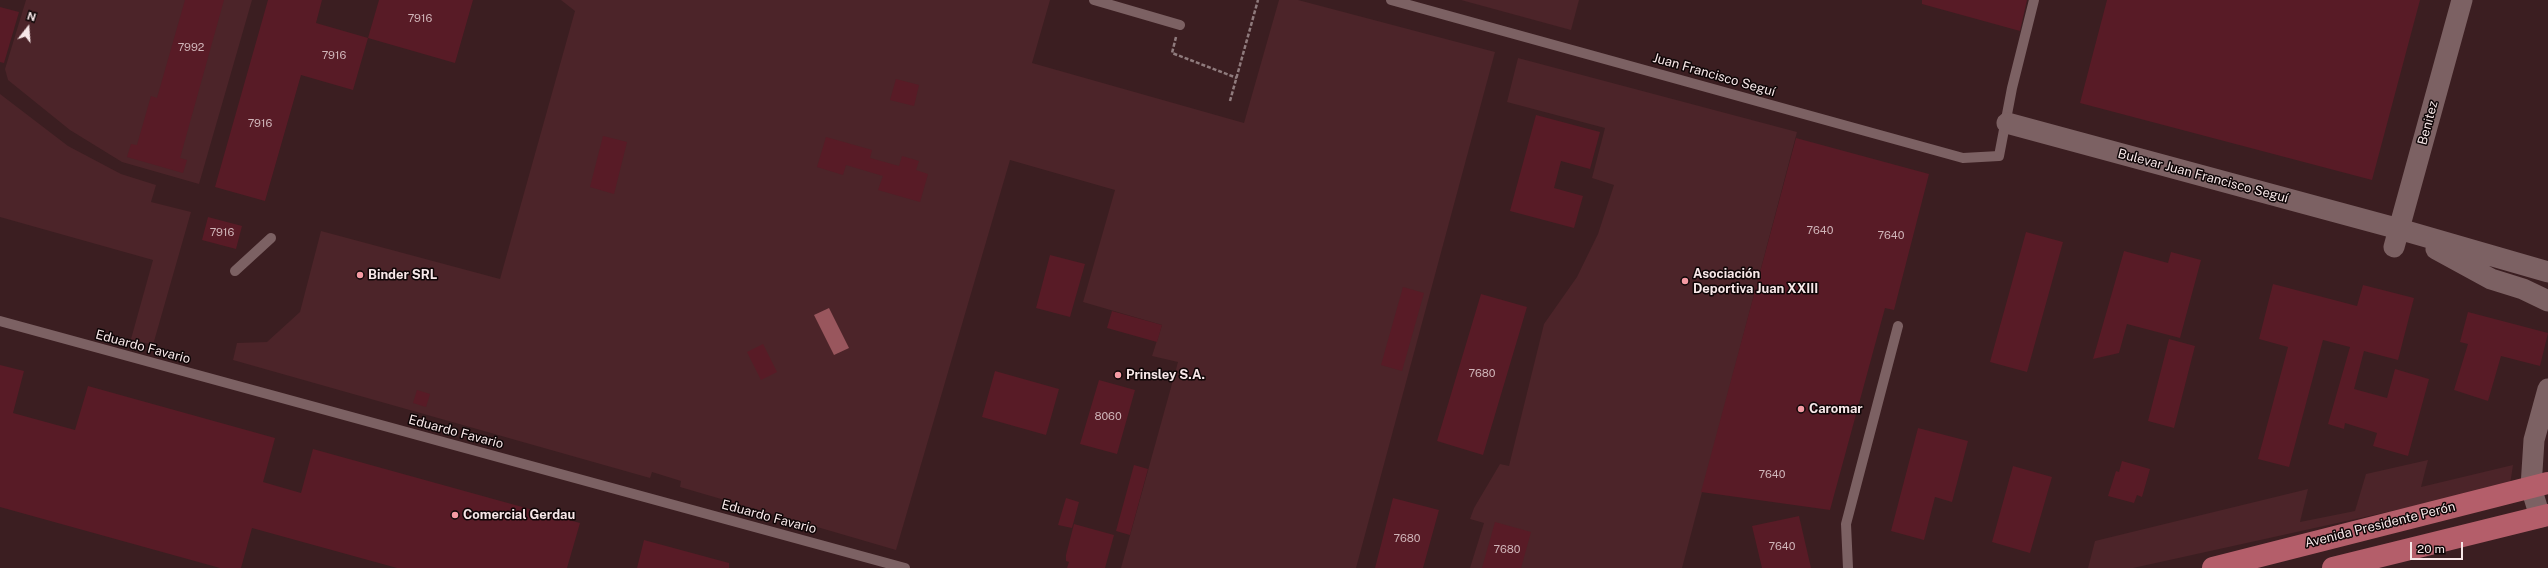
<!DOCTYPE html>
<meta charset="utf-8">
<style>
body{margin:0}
#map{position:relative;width:2548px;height:568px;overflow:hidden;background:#2e171a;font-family:"Public Sans",sans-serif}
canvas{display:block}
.north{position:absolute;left:8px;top:8px;width:40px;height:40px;-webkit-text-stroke:3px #0f0607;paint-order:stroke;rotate:17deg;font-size:11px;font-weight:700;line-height:16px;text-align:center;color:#f7e7e8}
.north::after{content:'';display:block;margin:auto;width:14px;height:18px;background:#f7e7e8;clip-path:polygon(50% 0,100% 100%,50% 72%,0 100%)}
.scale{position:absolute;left:2410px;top:542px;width:53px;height:18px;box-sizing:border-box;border:2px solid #f7e7e8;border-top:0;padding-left:5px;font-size:12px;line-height:14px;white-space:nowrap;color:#f7e7e8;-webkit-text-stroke:3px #0f0607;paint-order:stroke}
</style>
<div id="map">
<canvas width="2548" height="568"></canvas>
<div class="north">N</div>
<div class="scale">20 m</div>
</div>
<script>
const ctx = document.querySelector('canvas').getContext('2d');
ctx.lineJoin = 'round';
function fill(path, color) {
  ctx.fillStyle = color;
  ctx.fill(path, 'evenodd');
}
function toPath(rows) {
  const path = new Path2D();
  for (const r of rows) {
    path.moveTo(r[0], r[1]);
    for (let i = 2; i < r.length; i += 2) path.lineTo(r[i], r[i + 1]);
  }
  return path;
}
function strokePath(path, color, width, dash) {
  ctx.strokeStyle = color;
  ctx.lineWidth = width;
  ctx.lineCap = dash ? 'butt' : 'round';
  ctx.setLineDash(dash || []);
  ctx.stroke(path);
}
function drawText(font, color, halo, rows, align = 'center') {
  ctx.font = font + ' "Public Sans",sans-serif';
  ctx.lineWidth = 3;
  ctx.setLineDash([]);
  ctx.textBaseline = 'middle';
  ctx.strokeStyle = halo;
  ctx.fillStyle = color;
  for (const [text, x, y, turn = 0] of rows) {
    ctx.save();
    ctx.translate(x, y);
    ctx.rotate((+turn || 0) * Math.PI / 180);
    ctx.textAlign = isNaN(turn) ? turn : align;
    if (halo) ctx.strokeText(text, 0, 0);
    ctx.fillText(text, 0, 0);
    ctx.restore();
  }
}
fill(toPath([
 [0,0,2548,0,2548,568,0,568]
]), '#3b1e21');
fill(toPath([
 [26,0,252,0,199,184,122,162,70,130,8,80,5,69],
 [561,0,1050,0,1032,63,1244,123,1279,0,1298,0,1495,52,1356,568,1121,568,1178,362,1152,356,1162,325,1083,302,1115,190,1010,160,896,550,680,487,681,481,652,472,650,478,233,360,237,343,267,342,300,312,321,231,500,279,575,11],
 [1461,0,1579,0,1571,30],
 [1518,58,1797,132,1682,568,1470,568,1484,523,1470,519,1474,508,1500,464,1509,466,1544,324,1577,277,1598,234,1614,185,1592,178,1605,128,1507,102],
 [0,94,68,146,121,174,156,185,151,202,191,212,153,345,131,339,153,260,0,217],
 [2428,460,2421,487,2513,465,2510,485,2133,568,2088,568,2095,541,2308,489,2300,522,2355,511,2366,474]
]), '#4c2429');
fill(toPath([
 [829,308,849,348,834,355,814,315]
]), '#99565d');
fill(toPath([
 [185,0,224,0,180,158,187,160,183,173,127,157,131,144,137,145,151,96,157,98],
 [268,0,322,0,316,23,368,38,353,90,301,75,265,201,215,187],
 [379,0,473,0,455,63,368,38],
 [1922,0,2027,0,2020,31,1922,4],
 [2107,0,2420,0,2372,180,2080,103],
 [0,7,19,12,4,63,0,62],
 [896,79,919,85,914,106,890,100],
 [1536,115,1600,132,1590,169,1561,161,1554,188,1583,196,1574,228,1510,211],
 [603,136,627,142,614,194,590,187],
 [826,137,872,150,870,158,899,166,902,156,919,161,916,170,928,174,920,202,878,190,883,176,846,165,843,175,817,167],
 [1796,138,1929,174,1894,310,1885,308,1830,510,1701,492],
 [208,217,242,226,236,249,202,240],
 [2026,232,2063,242,2027,372,1990,362],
 [2124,251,2168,263,2171,252,2201,260,2180,338,2127,324,2119,353,2093,359],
 [1050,255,1085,264,1070,317,1036,308],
 [2273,284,2357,306,2363,285,2414,298,2398,360,2364,351,2354,389,2387,398,2395,369,2429,379,2408,456,2373,446,2377,433,2345,423,2344,429,2328,424,2350,347,2323,340,2289,467,2258,459,2288,347,2259,339],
 [1403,287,1424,293,1402,371,1381,365],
 [1481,294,1527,307,1483,455,1437,441],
 [1112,311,1162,325,1157,342,1107,328],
 [2468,312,2548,333,2540,366,2501,356,2488,401,2454,390,2468,344,2460,342],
 [2169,339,2195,346,2174,428,2148,421],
 [763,344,777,372,761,380,747,352],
 [0,365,24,371,13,413,75,430,88,386,275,438,263,482,301,493,313,449,580,523,567,568,397,568,252,528,241,568,220,568,0,507],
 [995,371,1059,389,1046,435,982,417],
 [1099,380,1135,390,1117,454,1080,444],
 [417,390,430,394,426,407,413,403],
 [1918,428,1968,441,1952,502,1935,497,1924,540,1891,531],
 [2122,461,2150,469,2142,497,2137,495,2134,503,2108,496,2116,471,2119,472],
 [1134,465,1148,469,1130,535,1116,531],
 [2013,466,2052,477,2030,553,1992,542],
 [1066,498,1079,502,1072,528,1058,525],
 [1393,498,1439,510,1423,568,1375,568],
 [1799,516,1811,568,1762,568,1752,526],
 [1495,522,1531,532,1521,568,1482,568],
 [1074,524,1114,535,1105,568,1067,568,1069,562,1066,561,1066,555],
 [644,540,729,563,729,568,637,568]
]), '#581b26');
strokePath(toPath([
 [1176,37,1172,53,1237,78],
 [1230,101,1258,0]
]), '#8f7b7d', 2.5, [4, 2]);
strokePath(toPath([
 [1094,0,1180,25],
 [1391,0,1963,158,1999,156,2012,88,2034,0],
 [235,271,271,238],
 [0,321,905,568],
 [1848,568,1846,524,1898,326]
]), '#7c6163', 10);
strokePath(toPath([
 [2007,123,2399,229,2548,272],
 [2394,247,2462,0],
 [2436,249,2491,279,2523,289,2548,301],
 [2540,517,2531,487,2534,440,2548,389]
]), '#7c6163', 21);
strokePath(toPath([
 [2213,568,2548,483],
 [2333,568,2548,515]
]), '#b45e6a', 22);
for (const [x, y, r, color] of [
 [360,275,4,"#f49aa3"],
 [1685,281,4,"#f49aa3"],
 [1118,375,4,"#f49aa3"],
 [1801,409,4,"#f49aa3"],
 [455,515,4,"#f49aa3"]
]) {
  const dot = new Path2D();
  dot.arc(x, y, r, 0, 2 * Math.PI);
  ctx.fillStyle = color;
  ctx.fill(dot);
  strokePath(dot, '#0f0607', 1.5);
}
drawText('11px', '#cfb4b8', null, [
 ["7916",420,19],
 ["7992",191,48],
 ["7916",334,56],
 ["7916",260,124],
 ["7640",1820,231],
 ["7916",222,233],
 ["7640",1891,236],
 ["7680",1482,374],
 ["8060",1108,417],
 ["7640",1772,475],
 ["7680",1407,539],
 ["7640",1782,547],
 ["7680",1507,550]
]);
drawText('13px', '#f7e7e8', '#0f0607', [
 ["Juan Francisco Seguí",1714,75,16],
 ["Benitez",2428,123,-75],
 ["Bulevar Juan Francisco Seguí",2203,176,15],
 ["Eduardo Favario",143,347,15],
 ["Eduardo Favario",456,432,15],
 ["Eduardo Favario",769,517,15],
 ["Avenida Presidente Perón",2380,525,-14]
]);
drawText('bold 13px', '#f7e7e8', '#0f0607', [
 ["Asociación",1693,274],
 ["Deportiva Juan XXIII",1693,289],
 ["Binder SRL",368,275],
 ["Prinsley S.A.",1126,375],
 ["Caromar",1809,409],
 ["Comercial Gerdau",463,515]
], 'left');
</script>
